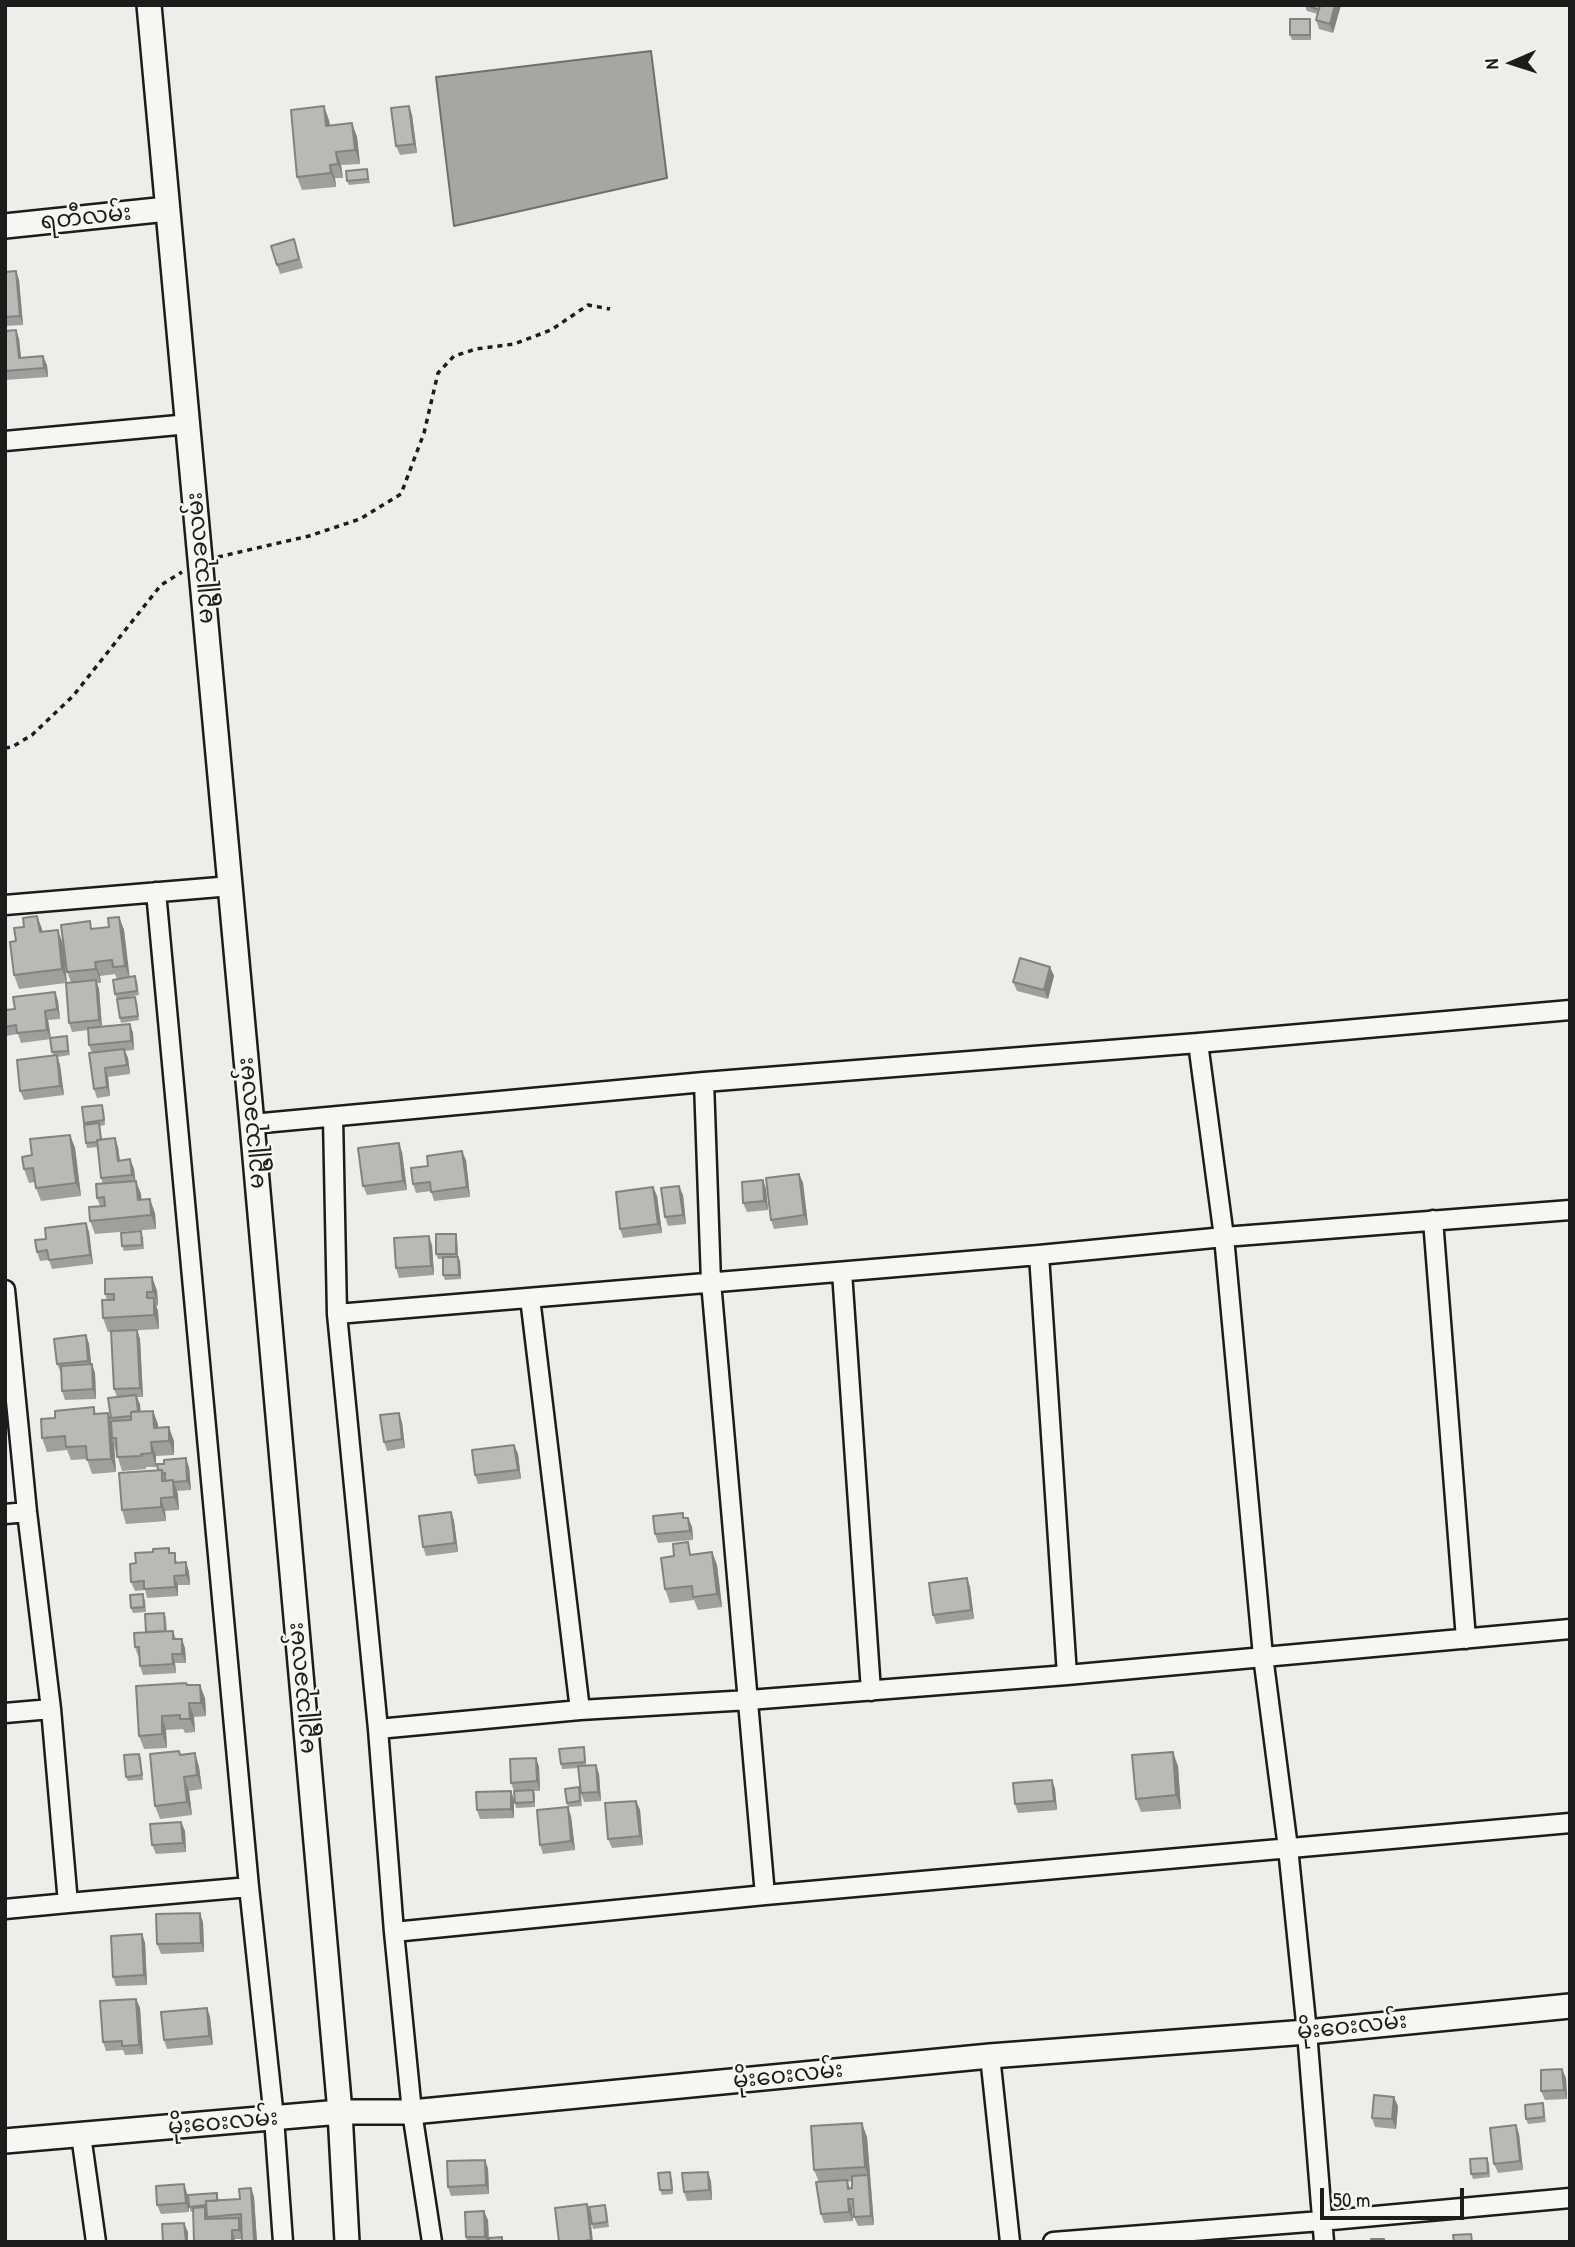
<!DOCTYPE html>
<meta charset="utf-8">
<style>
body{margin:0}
#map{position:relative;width:1575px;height:2247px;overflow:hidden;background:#edede9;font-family:"Patrick Hand",sans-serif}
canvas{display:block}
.frame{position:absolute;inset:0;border:7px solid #1c1c1c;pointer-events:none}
.north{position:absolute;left:1477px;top:28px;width:70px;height:70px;-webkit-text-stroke:5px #f6f6f2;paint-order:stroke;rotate:267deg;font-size:19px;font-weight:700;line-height:28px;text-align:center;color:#1c1c1c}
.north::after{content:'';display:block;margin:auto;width:24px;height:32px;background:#1c1c1c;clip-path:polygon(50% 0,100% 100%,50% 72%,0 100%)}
.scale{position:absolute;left:1320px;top:2188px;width:144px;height:32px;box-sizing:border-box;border:4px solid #1c1c1c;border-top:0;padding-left:9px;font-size:21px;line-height:24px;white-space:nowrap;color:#1c1c1c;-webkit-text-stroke:5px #f6f6f2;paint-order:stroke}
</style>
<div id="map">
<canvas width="1575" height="2247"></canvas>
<div class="frame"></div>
<div class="north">N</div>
<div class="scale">50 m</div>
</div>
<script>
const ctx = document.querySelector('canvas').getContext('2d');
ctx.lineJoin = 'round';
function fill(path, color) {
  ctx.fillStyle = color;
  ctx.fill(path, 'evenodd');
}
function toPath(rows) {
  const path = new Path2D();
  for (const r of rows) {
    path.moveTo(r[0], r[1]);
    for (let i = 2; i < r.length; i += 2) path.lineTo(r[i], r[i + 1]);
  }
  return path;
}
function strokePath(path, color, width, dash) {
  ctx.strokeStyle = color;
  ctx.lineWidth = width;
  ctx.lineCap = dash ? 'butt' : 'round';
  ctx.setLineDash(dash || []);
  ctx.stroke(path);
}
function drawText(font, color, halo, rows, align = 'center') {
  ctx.font = font + ' "Patrick Hand","Noto Sans Myanmar",sans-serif';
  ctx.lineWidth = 5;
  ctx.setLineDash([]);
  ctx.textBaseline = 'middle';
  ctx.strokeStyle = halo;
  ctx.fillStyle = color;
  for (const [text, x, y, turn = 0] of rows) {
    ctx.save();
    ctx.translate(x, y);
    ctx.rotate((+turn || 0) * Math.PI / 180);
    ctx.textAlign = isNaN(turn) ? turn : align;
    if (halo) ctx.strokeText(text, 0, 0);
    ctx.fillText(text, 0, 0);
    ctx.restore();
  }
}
const water = toPath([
 [651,51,667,178,454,226,436,77,651,51]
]);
fill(water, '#a6a6a3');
strokePath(water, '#6f6f6d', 2);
const minor = toPath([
 [5,441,189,424],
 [156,892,249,1887,274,2118,283,2242],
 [5,905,231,886],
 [1198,1043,1224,1237,1263,1656,1288,1848,1307,2032,1324,2242],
 [704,1082,711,1282,765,1895],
 [333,1117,337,1314,378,1729,394,1932,412,2112,432,2242],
 [252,1124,704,1082,1198,1043,1570,1010],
 [1433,1220,1466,1639],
 [1039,1255,1067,1675],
 [842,1272,871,1691],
 [5,1290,27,1512,51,1709,68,1903,249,1887],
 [530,1298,580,1710],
 [337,1314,1039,1255,1224,1237,1570,1210],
 [5,1514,27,1512],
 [5,1713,51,1709],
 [378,1729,580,1710,749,1700,1067,1675,1570,1629],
 [5,1909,68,1903],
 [394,1932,765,1895,1570,1823],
 [990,2056,1010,2242],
 [81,2135,96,2242],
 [1053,2242,1321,2221,1570,2198]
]);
const tertiary = toPath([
 [149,5,252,1124,340,2112,347,2242],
 [5,226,167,209],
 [5,2141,340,2112,412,2112,990,2056,1307,2032,1570,2006]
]);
strokePath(minor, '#1c1c1c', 23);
strokePath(tertiary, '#1c1c1c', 28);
strokePath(toPath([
 [218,557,309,536,360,519,401,494,424,433,438,373,454,356,476,349,514,344,551,330,588,305,610,309],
 [5,748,12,747,32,735,73,696,161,585,182,572]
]), '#1c1c1c', 3.5, [5, 5]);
strokePath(minor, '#f6f6f2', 18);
strokePath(tertiary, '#f6f6f2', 23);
fill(toPath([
 [1341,5,1333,33,1319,29,1316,20,1318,14,1307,11,1305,6],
 [1311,24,1311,40,1292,40,1290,35],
 [409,106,412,115,417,153,400,155,396,146],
 [329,120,330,126,352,123,357,137,360,164,341,165,343,178,335,178,336,187,302,190,297,177],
 [367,169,370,183,349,185,347,181],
 [294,239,303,268,280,274,277,265],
 [16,271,19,280,23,325,5,326,5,272],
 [16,330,19,339,21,358,47,365,48,377,5,380,5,331],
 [37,916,43,932,63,944,67,983,71,982,67,972,93,929,109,927,119,917,124,930,129,977,137,981,139,995,117,999,115,994,117,979,115,974,100,976,101,983,97,983,99,989,102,1026,130,1024,133,1033,134,1050,125,1051,128,1058,130,1074,108,1077,110,1096,97,1098,94,1089,92,1053,89,1045,88,1030,72,1032,69,1023,66,983,19,989,14,975,16,941,24,927],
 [1050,967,1054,976,1048,999,1017,991,1013,982],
 [55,992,58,1001,60,1019,48,1020,51,1038,67,1036,68,1041,70,1055,57,1057,60,1065,64,1095,24,1100,20,1091,53,1056,51,1039,21,1043,18,1034,6,1036,5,1010,15,1009],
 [137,1001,139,1020,121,1023,120,1018],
 [104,1109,105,1125,100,1126,102,1140,115,1138,118,1147,120,1161,130,1159,134,1169,135,1181,141,1194,141,1200,155,1213,156,1229,95,1234,90,1221,100,1206,97,1198,103,1184,101,1178,98,1147,87,1148,86,1143,84,1123],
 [70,1135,75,1148,81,1196,41,1201,36,1188,35,1182,29,1183,24,1169,32,1155],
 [402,1152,407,1190,367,1195,363,1186],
 [466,1160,470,1197,434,1201,431,1191,416,1193,413,1184],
 [799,1174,803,1183,808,1225,774,1229,771,1220],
 [763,1180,766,1189,768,1210,747,1212,743,1203],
 [653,1187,657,1196,662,1233,623,1238,620,1229],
 [683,1195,686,1224,668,1226,665,1217],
 [86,1223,89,1232,93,1264,52,1269,49,1260,40,1261,37,1252,46,1239],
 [456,1234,457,1238,458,1257,460,1261,461,1279,445,1280,443,1275,443,1259,438,1259,436,1254],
 [143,1236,144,1249,124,1251,122,1246],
 [432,1245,434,1275,399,1278,396,1268],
 [152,1277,157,1291,158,1305,156,1306,158,1311,159,1329,108,1332,103,1318,107,1300,105,1294],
 [137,1330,140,1339,143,1397,137,1397,140,1411,153,1411,158,1427,174,1441,174,1455,156,1456,156,1467,146,1467,146,1469,122,1471,114,1445,116,1472,92,1474,87,1459,71,1460,67,1450,47,1452,42,1438,55,1418,94,1407,96,1414,108,1413,112,1421,111,1418,117,1397,114,1389],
 [86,1335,89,1344,91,1364,95,1373,96,1399,65,1400,62,1391,61,1373,57,1364],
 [402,1422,405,1448,387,1451,384,1442],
 [514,1445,518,1454,521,1479,478,1484,475,1475],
 [189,1467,191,1490,177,1491,179,1510,165,1511,166,1521,126,1524,122,1510,158,1470],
 [451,1512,454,1521,458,1552,426,1556,423,1547],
 [684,1518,688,1518,692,1527,693,1540,658,1543,655,1534],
 [712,1552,717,1565,722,1607,698,1610,694,1600,670,1603,665,1589,693,1554],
 [171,1553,178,1563,186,1562,189,1572,190,1585,178,1585,178,1596,147,1598,145,1590,135,1591,131,1582,136,1563],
 [967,1578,970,1587,974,1619,936,1624,933,1615],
 [145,1599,146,1612,133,1613,131,1608],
 [164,1613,166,1618,167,1632,173,1631,176,1639,185,1648,186,1663,175,1663,176,1673,143,1675,140,1666,139,1656,138,1656,135,1647],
 [187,1685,205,1698,206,1716,194,1717,195,1732,185,1733,183,1729,166,1730,167,1748,144,1749,139,1736],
 [585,1752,586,1766,596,1765,599,1774,601,1801,584,1802,581,1794,582,1806,568,1807,567,1803,580,1790,579,1768,562,1769,561,1764],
 [195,1753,199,1767,202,1789,189,1791,192,1815,160,1819,155,1806,181,1755],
 [139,1754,141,1758,143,1780,128,1781,126,1777],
 [536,1758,539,1767,540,1791,534,1791,535,1794,535,1807,516,1808,515,1803,514,1791,511,1783],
 [1178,1766,1181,1809,1141,1812,1136,1799],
 [1052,1780,1055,1789,1057,1810,1018,1813,1015,1804],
 [511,1791,514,1800,514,1818,480,1819,477,1810],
 [636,1801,640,1810,643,1845,612,1848,608,1839],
 [571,1816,575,1850,543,1854,540,1845],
 [181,1822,185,1831,186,1852,156,1854,152,1845],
 [203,1922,204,1952,161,1954,157,1944],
 [142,1934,145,1943,147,1985,116,1986,113,1977],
 [136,1999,140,2008,143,2054,125,2055,123,2050,106,2051,103,2042],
 [207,2008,210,2017,213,2045,167,2049,164,2040],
 [1566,2078,1567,2099,1545,2100,1541,2091],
 [1398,2106,1396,2129,1375,2127,1372,2118],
 [1544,2108,1546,2122,1528,2124,1526,2119],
 [1516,2125,1519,2134,1523,2170,1498,2173,1494,2164],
 [867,2137,874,2225,858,2226,854,2217,854,2208,852,2209,853,2221,824,2223,821,2214,819,2182,814,2170],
 [852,2181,852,2188,850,2188,848,2182],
 [485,2160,488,2169,489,2194,451,2196,448,2187],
 [1489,2162,1490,2177,1473,2179,1471,2174],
 [672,2177,673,2194,662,2195,660,2190],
 [711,2181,712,2200,687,2201,684,2192],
 [251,2188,254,2197,257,2242,243,2242,242,2239,235,2239,193,2211,191,2212,189,2207,218,2197,219,2201,240,2199],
 [187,2193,189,2212,161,2214,157,2205],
 [605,2205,607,2210,609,2227,593,2229,592,2224],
 [488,2220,489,2242,467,2242,466,2237]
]), '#9f9f9d');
fill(toPath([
 [1335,5,1341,5,1333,33,1330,24],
 [1310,19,1311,24,1311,40,1310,35],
 [324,106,329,120,331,140,326,126],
 [409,106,412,115,417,153,414,144],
 [352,123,357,137,360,164,355,150],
 [336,152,341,165,343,178,338,164],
 [330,165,335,178,336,187,331,173],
 [16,271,19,280,23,325,20,316],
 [16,330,19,339,22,367,19,358],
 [43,356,47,365,48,377,44,368],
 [37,916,42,929,44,946,40,932],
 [119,917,124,930,130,979,125,966],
 [58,930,63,944,67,983,62,969],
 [95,962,100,976,101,983,96,969],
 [1050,967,1054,976,1048,999,1044,990],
 [96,980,99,989,102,1029,99,1020],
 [55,992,58,1001,60,1019,57,1009],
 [45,1011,48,1020,51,1039,47,1030],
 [130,1024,133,1033,134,1050,131,1041],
 [124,1049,128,1058,130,1074,127,1065],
 [57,1055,60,1065,64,1095,60,1086],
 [105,1068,108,1077,110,1096,107,1087],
 [70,1135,75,1148,81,1196,76,1183],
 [115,1138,118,1147,121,1170,118,1161],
 [399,1143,402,1152,407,1190,403,1181],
 [462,1151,466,1160,470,1197,467,1187],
 [130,1159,134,1169,136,1184,132,1175],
 [799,1174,803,1183,808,1225,804,1215],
 [763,1180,766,1189,768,1210,764,1201],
 [136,1181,141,1194,143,1214,138,1200],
 [679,1186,683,1195,686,1224,683,1215],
 [653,1187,657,1196,662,1233,658,1224],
 [150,1199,155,1213,156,1229,151,1215],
 [86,1223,89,1232,93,1264,90,1255],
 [456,1234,457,1238,458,1258,456,1254],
 [429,1236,432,1245,434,1275,431,1266],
 [458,1257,460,1261,461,1279,459,1275],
 [152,1277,157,1291,158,1305,153,1292],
 [154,1298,158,1311,159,1329,154,1315],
 [137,1330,140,1339,143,1397,140,1388],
 [86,1335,89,1344,92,1370,88,1361],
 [92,1364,95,1373,96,1399,93,1389],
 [136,1395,140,1404,142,1424,139,1415],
 [153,1411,158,1424,159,1441,154,1428],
 [108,1413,113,1427,112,1438,114,1445,116,1472,111,1459],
 [399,1413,402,1422,405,1448,402,1439],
 [169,1427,174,1441,174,1455,169,1441],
 [151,1442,156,1456,156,1467,152,1453],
 [514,1445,518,1454,521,1479,518,1470],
 [186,1458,189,1467,191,1490,187,1481],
 [173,1480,178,1494,179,1510,174,1497],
 [161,1498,165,1511,166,1521,161,1507],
 [451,1512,454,1521,458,1552,455,1543],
 [688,1518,692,1527,693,1540,690,1531],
 [712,1552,717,1565,722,1607,717,1594],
 [186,1562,189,1572,190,1585,186,1575],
 [174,1576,178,1585,178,1596,175,1587],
 [967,1578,970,1587,974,1619,971,1610],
 [182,1639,185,1648,186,1663,182,1654],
 [172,1654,175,1663,176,1673,173,1664],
 [200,1685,205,1698,206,1716,201,1703],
 [189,1703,194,1717,195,1732,190,1719],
 [162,1716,166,1730,167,1748,162,1734],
 [1173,1752,1178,1766,1181,1809,1176,1795],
 [195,1753,199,1767,202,1789,197,1775],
 [536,1758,539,1767,540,1791,537,1781],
 [596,1765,599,1774,601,1801,598,1792],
 [184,1777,189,1791,192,1815,187,1802],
 [1052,1780,1055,1789,1057,1810,1054,1801],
 [511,1791,514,1800,514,1818,511,1809],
 [636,1801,640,1810,643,1845,640,1836],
 [568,1807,571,1816,575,1850,571,1841],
 [181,1822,185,1831,186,1852,183,1843],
 [200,1913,203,1922,204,1952,201,1943],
 [142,1934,145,1943,147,1985,144,1975],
 [136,1999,140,2008,143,2054,139,2045],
 [207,2008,210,2017,213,2045,209,2036],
 [1562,2069,1566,2078,1567,2099,1564,2090],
 [1394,2097,1398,2106,1396,2129,1392,2119],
 [862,2123,867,2137,874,2225,871,2216,868,2176,865,2167],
 [1516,2125,1519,2134,1523,2170,1520,2161],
 [485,2160,488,2169,489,2194,486,2185],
 [708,2172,711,2181,712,2200,709,2190],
 [184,2184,187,2193,189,2212,186,2203],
 [251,2188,254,2197,257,2242,254,2242],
 [848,2199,852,2209,853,2221,849,2212],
 [587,2204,590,2214,593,2242,591,2242,591,2240],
 [484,2211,488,2220,489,2242,487,2242,485,2237],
 [239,2218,242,2227,243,2239,239,2230],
 [184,2223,188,2232,188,2242,186,2242],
 [232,2230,235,2239,235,2242,232,2242]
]), '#82827f');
const building = toPath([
 [1306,5,1320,5,1319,10,1306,5],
 [1320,5,1335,5,1330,24,1316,20,1320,5],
 [1290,19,1310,19,1310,35,1290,35,1290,19],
 [324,106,326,126,352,123,355,150,336,152,338,164,330,165,331,173,297,177,291,110,324,106],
 [409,106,414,144,396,146,391,108,409,106],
 [367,169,368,179,347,181,346,171,367,169],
 [294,239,299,259,277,265,271,246,294,239],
 [16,271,20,316,5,317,5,272,16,271],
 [16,330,19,358,43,356,44,368,5,371,5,331,16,330],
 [37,916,40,932,58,930,62,969,14,975,10,942,16,941,14,928,24,927,23,918,37,916],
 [119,917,125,966,113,967,112,960,95,962,96,969,67,972,61,925,90,921,91,929,109,927,108,918,119,917],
 [1020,958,1050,967,1044,990,1013,982,1020,958],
 [135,976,137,991,115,994,113,980,135,976],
 [96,980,99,1020,69,1023,66,983,96,980],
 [55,992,57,1009,45,1011,47,1030,17,1033,16,1025,5,1027,5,1010,15,1009,13,997,55,992],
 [135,997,138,1016,120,1018,117,999,135,997],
 [130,1024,131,1041,89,1045,88,1028,130,1024],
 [67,1036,68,1051,52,1052,50,1038,67,1036],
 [124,1049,127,1065,105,1068,107,1087,94,1089,89,1053,124,1049],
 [57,1055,60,1086,20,1091,17,1060,57,1055],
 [102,1105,104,1120,84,1123,82,1107,102,1105],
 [99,1123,101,1140,97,1140,97,1142,86,1143,84,1125,99,1123],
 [70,1135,76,1183,36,1188,33,1168,24,1169,22,1157,32,1155,30,1139,70,1135],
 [115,1138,118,1161,130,1159,132,1175,101,1178,97,1140,115,1138],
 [399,1143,403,1181,363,1186,358,1148,399,1143],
 [462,1151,467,1187,431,1192,430,1182,413,1184,411,1168,428,1166,427,1156,462,1151],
 [799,1174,804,1215,771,1220,766,1178,799,1174],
 [763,1180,764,1201,743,1203,742,1182,763,1180],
 [136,1181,138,1200,150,1199,151,1215,90,1221,89,1207,105,1206,104,1197,97,1198,96,1184,136,1181],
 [679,1186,683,1215,665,1217,661,1188,679,1186],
 [653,1187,658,1224,620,1229,616,1192,653,1187],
 [86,1223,90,1255,49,1260,47,1250,37,1252,35,1240,46,1239,45,1228,86,1223],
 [141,1231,142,1245,122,1246,121,1233,141,1231],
 [436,1234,456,1234,456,1254,436,1254,436,1234],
 [429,1236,431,1266,396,1268,394,1238,429,1236],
 [443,1257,458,1257,459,1275,443,1275,443,1257],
 [152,1277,153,1292,147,1292,147,1298,154,1298,154,1315,103,1318,102,1300,114,1300,114,1294,105,1294,105,1279,152,1277],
 [137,1330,140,1388,114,1389,111,1331,137,1330],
 [86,1335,88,1361,57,1364,54,1339,86,1335],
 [92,1364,93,1389,62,1391,61,1366,92,1364],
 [136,1395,138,1411,131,1412,131,1416,111,1418,108,1398,136,1395],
 [94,1407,94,1414,108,1413,111,1459,87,1460,86,1446,66,1447,65,1436,42,1438,41,1419,55,1418,55,1411,94,1407],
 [153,1411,154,1428,169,1427,169,1441,151,1442,152,1453,141,1454,142,1456,117,1457,116,1438,112,1438,111,1421,131,1420,131,1412,153,1411],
 [399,1413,402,1439,384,1442,380,1415,399,1413],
 [514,1445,518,1470,475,1475,472,1450,514,1445],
 [186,1458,187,1481,173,1482,173,1480,165,1481,165,1473,163,1474,162,1470,158,1470,157,1464,164,1464,164,1460,186,1458],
 [162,1470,162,1481,173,1480,174,1497,161,1498,161,1507,122,1510,119,1473,162,1470],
 [451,1512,455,1543,423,1547,419,1516,451,1512],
 [683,1513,683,1518,688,1518,690,1531,655,1534,653,1516,683,1513],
 [688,1542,690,1555,712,1552,717,1594,693,1597,692,1586,665,1589,661,1558,674,1556,673,1544,688,1542],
 [169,1548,169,1553,175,1553,175,1563,186,1562,186,1575,174,1576,175,1587,144,1589,144,1581,131,1582,130,1564,136,1563,135,1553,153,1552,153,1549,169,1548],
 [967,1578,971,1610,933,1615,929,1583,967,1578],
 [143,1594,144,1607,131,1608,130,1595,143,1594],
 [164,1613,165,1631,146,1632,145,1614,164,1613],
 [173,1631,173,1639,182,1639,182,1654,172,1654,173,1664,140,1666,139,1647,135,1647,134,1633,173,1631],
 [186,1683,187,1685,200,1685,201,1703,189,1703,190,1719,180,1719,180,1715,162,1716,162,1734,139,1736,136,1686,186,1683],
 [584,1747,585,1762,561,1764,559,1749,584,1747],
 [179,1751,180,1755,195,1753,197,1775,184,1777,187,1802,155,1806,150,1754,179,1751],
 [1173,1752,1176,1795,1136,1799,1132,1755,1173,1752],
 [139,1754,142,1775,126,1777,124,1755,139,1754],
 [536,1758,537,1781,511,1783,510,1759,536,1758],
 [596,1765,598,1792,581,1793,578,1766,596,1765],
 [1052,1780,1054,1801,1015,1804,1013,1783,1052,1780],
 [579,1787,580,1801,567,1803,565,1789,579,1787],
 [533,1790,534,1802,515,1803,514,1791,533,1790],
 [511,1791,511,1809,477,1810,476,1792,511,1791],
 [636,1801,640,1836,608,1839,605,1803,636,1801],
 [568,1807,571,1841,540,1845,537,1810,568,1807],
 [181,1822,183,1843,152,1845,150,1824,181,1822],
 [200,1913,201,1943,157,1944,156,1914,200,1913],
 [142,1934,144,1975,113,1977,111,1936,142,1934],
 [136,1999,139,2045,122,2046,122,2041,103,2042,100,2001,136,1999],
 [207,2008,209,2036,164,2040,161,2012,207,2008],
 [1562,2069,1564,2090,1541,2091,1541,2070,1562,2069],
 [1374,2095,1394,2097,1392,2119,1372,2118,1374,2095],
 [1543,2103,1544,2117,1526,2119,1525,2105,1543,2103],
 [862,2123,865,2167,814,2170,811,2126,862,2123],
 [1516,2125,1520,2161,1494,2164,1490,2128,1516,2125],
 [1487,2158,1488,2173,1471,2174,1470,2159,1487,2158],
 [485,2160,486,2185,448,2187,447,2161,485,2160],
 [670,2172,672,2190,660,2190,658,2173,670,2172],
 [708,2172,709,2190,684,2192,682,2173,708,2172],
 [868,2175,871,2216,854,2217,853,2199,848,2199,849,2212,821,2214,816,2182,847,2180,848,2189,852,2188,852,2176,868,2175],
 [184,2184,186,2203,157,2205,156,2186,184,2184],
 [251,2188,254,2241,242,2242,241,2214,207,2217,206,2201,240,2199,239,2189,251,2188],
 [217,2193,217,2201,206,2201,206,2205,189,2207,188,2195,217,2193],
 [587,2204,591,2240,578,2242,559,2242,555,2208,587,2204],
 [605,2205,607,2222,592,2224,589,2207,605,2205],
 [205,2207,205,2219,239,2218,239,2230,232,2230,232,2242,194,2242,193,2208,205,2207],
 [484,2211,485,2237,466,2237,465,2212,484,2211],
 [184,2223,186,2242,163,2242,162,2224,184,2223],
 [1471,2234,1472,2242,1454,2242,1453,2235,1471,2234],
 [502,2237,502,2242,489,2242,489,2238,502,2237],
 [1371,2239,1384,2239,1384,2242,1371,2242,1371,2239]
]);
fill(building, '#b9b9b6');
strokePath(building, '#82827f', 2);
drawText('23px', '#1c1c1c', '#f6f6f2', [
 ["ရတီလမ်း",86,218,-6],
 ["မဥ္ဇူသုခလမ်း",201,558,-95],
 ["မဥ္ဇူသုခလမ်း",252,1123,-95],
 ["မဥ္ဇူသုခလမ်း",302,1688,-95],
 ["မိုးဝေးလမ်း",1352,2027,-6],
 ["မိုးဝေးလမ်း",788,2076,-6],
 ["မိုးဝေးလမ်း",223,2123,-5]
]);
</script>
